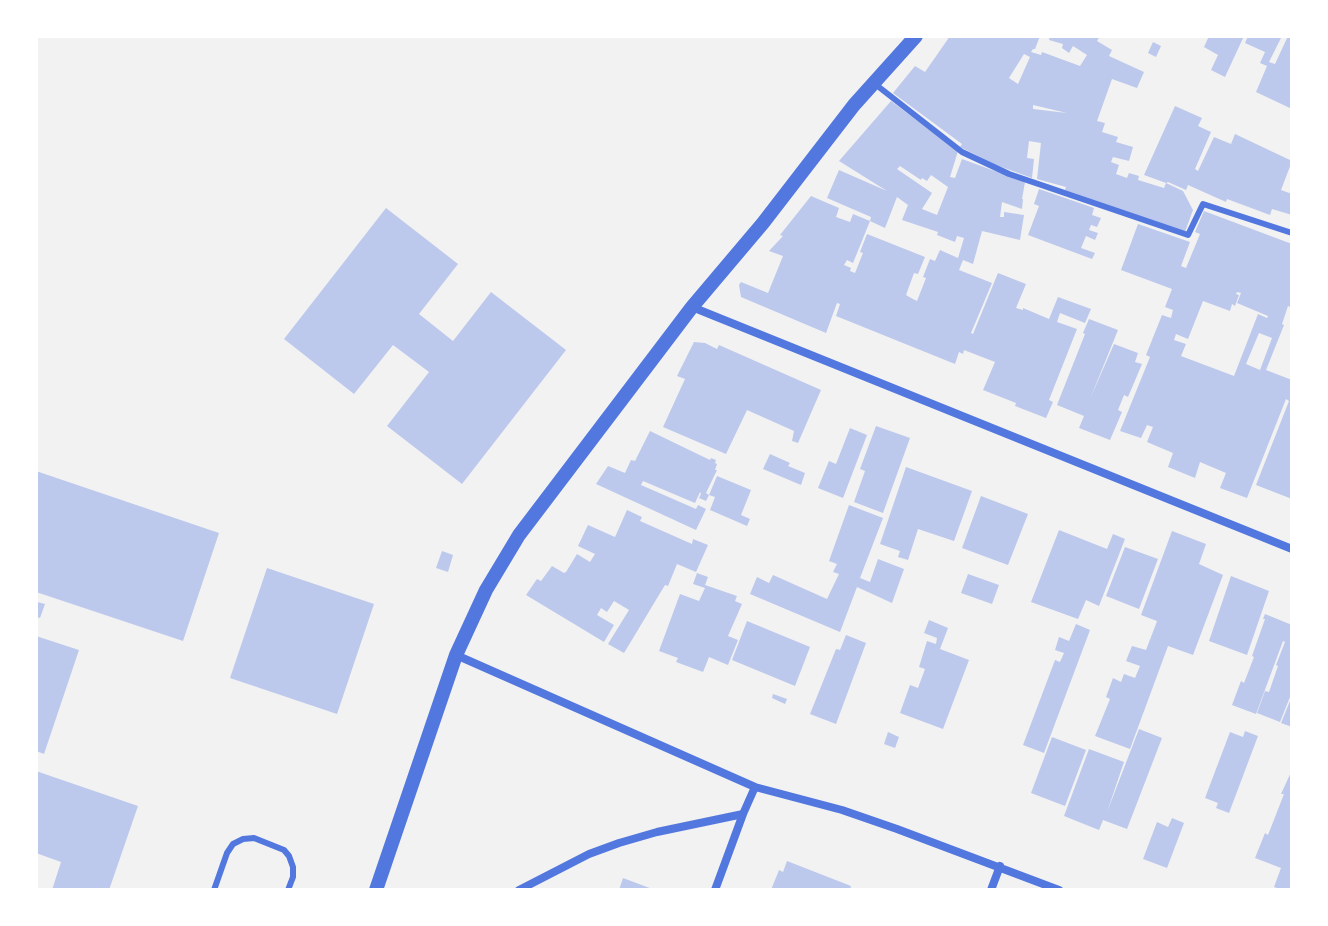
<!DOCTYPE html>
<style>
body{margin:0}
#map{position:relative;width:1328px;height:926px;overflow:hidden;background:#f2f2f2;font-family:"Noto Sans",sans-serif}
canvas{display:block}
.frame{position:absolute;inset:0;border:38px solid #fff;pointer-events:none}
</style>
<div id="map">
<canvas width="1328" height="926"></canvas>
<div class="frame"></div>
</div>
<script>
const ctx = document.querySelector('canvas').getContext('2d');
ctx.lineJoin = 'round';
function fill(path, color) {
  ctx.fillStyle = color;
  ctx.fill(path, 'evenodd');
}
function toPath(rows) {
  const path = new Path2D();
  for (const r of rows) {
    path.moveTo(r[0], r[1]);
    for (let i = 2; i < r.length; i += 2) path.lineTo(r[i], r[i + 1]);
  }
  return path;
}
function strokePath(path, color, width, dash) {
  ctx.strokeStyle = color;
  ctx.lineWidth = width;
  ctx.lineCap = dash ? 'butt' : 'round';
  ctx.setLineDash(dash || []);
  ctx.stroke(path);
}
fill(toPath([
 [950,36,1040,36,1035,49,1033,49,1031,52,1041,55,1042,52,1080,66,1087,55,1073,46,1069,53,1062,48,1063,44,1049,40,1050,36,1100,36,1097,41,1112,50,1109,56,1144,72,1137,88,1112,79,1097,121,1105,123,1102,132,1118,137,1116,142,1133,147,1129,161,1113,157,1111,162,1119,165,1116,174,1127,178,1129,173,1139,176,1138,180,1164,188,1166,183,1144,175,1175,106,1202,118,1198,126,1211,132,1195,169,1198,171,1214,137,1231,144,1235,134,1292,161,1281,190,1292,194,1292,215,1272,209,1270,215,1227,199,1226,202,1188,185,1186,190,1168,182,1166,183,1183,191,1193,210,1185,232,1065,190,1066,187,1037,179,1041,143,1029,141,1027,158,1034,159,1032,178,996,165,960,147,962,144,893,93,915,66,925,72],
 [1024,54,1030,57,1018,84,1009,78],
 [1033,105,1067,113,1033,109],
 [1209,36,1244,36,1225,77,1211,70,1218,55,1204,47],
 [1248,36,1282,36,1269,62,1275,64,1288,36,1292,36,1292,109,1256,92,1267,66,1260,63,1265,52,1245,43],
 [1153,42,1161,46,1156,57,1148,53],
 [891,101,958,151,950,177,955,178,962,159,1025,182,1022,199,1023,199,1022,209,1002,202,1000,217,1004,217,1004,212,1024,215,1020,240,982,231,973,264,963,260,959,270,992,283,971,333,973,334,998,273,1026,284,1016,308,1023,310,1023,308,1049,319,1058,297,1091,309,1085,323,1060,313,1057,322,1077,329,1049,400,1053,402,1046,418,1015,406,1016,403,983,390,995,362,964,350,963,354,959,352,955,364,836,316,840,304,837,303,826,333,741,297,739,285,741,282,768,293,783,256,769,251,783,236,780,235,811,196,839,208,836,217,850,222,853,214,870,221,853,263,847,260,844,265,851,268,850,271,855,273,863,253,860,252,867,234,925,257,918,274,914,273,906,295,911,298,917,301,926,278,923,277,930,259,935,261,940,250,958,258,964,238,957,236,955,242,937,235,938,232,902,220,908,205,897,197,885,228,870,221,871,217,827,198,839,170,887,191,839,161],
 [900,166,921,180,922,178,927,181,931,175,948,187,937,215,922,209,932,193,897,169],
 [1039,189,1094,208,1092,215,1101,218,1097,227,1091,225,1089,230,1098,233,1095,240,1086,236,1081,248,1095,253,1092,259,1028,235,1039,206,1034,204],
 [386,208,458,264,419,314,453,341,491,292,566,350,462,484,387,426,429,372,393,345,354,394,284,339],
 [1204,211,1292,244,1292,308,1288,306,1282,324,1284,325,1266,370,1292,380,1292,499,1256,485,1289,401,1286,399,1247,498,1220,488,1226,473,1200,462,1195,478,1168,467,1173,453,1147,442,1153,427,1147,425,1141,438,1120,431,1150,357,1146,355,1162,315,1171,318,1173,310,1165,307,1172,289,1121,270,1138,224,1190,242,1181,266,1186,268,1200,234,1195,232],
 [1237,292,1241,293,1237,303,1268,316,1267,318,1258,314,1234,376,1181,356,1186,344,1174,340,1176,334,1188,339,1203,301,1230,311,1232,304,1235,306,1239,295,1236,294],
 [1259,333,1272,338,1260,370,1246,364],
 [1089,319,1118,330,1090,399,1114,344,1138,353,1135,362,1142,364,1128,397,1124,395,1118,410,1122,412,1110,440,1079,428,1084,416,1057,405,1085,334,1083,333],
 [694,342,705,343,717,349,719,345,821,390,798,443,792,441,794,431,747,410,726,454,663,427,685,379,677,376],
 [876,426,910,438,883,513,854,502,865,471,860,469],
 [850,428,867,435,843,498,818,488,829,461,836,464],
 [650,431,710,460,711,458,716,460,715,463,717,464,715,470,717,470,706,493,709,495,706,501,699,498,701,494,700,492,695,503,643,481,641,485,696,509,698,505,706,509,696,530,596,484,608,466,625,473,631,460,635,461],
 [770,454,790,463,788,466,805,473,801,485,763,469],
 [906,467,972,491,954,541,918,529,908,560,898,557,900,551,880,544],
 [36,471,219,533,183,641,36,592],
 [717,476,751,490,741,515,750,519,747,526,710,510,715,497,709,495],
 [981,496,1028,514,1008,565,962,548],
 [849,505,883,518,860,578,870,582,878,559,904,569,892,603,857,587,840,632,750,594,757,577,769,583,773,575,827,599,839,574,833,572,837,564,829,561],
 [627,510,642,517,640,521,692,544,693,539,708,545,696,572,677,564,668,586,665,585,624,653,608,644,629,610,614,601,607,612,601,608,597,615,614,625,604,642,526,595,537,579,541,581,552,566,564,573,566,572,577,554,590,562,595,554,578,546,588,525,615,537],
 [1059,530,1107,549,1113,534,1125,539,1099,606,1086,600,1078,619,1031,602],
 [1172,531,1206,544,1199,564,1223,575,1193,655,1168,646,1130,749,1095,736,1110,699,1106,697,1113,678,1121,682,1124,674,1135,678,1140,666,1126,661,1132,646,1146,650,1156,624,1157,621,1141,615],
 [1125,547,1158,559,1139,609,1106,596],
 [442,551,453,555,448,572,436,568],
 [267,568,374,604,337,714,230,678],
 [697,573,708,577,705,585,737,596,735,601,742,604,728,636,738,640,728,665,709,657,703,672,676,662,678,658,659,651,680,594,699,601,705,588,693,584],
 [968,574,999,585,992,604,961,593],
 [1231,576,1269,591,1247,655,1209,641],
 [37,602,45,604,40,618,36,617],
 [1265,614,1292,625,1292,692,1280,722,1257,713,1265,691,1269,692,1278,666,1276,665,1285,642,1283,641,1256,714,1232,705,1241,681,1244,683,1254,657,1252,656,1265,619,1263,619],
 [929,620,948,628,940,649,969,660,943,729,900,713,910,685,918,688,925,669,919,667,927,641,936,644,937,638,924,633],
 [747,621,810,647,795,686,732,660],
 [1076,624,1090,630,1044,753,1023,745,1055,660,1060,662,1064,653,1055,650,1059,637,1069,641],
 [846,635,866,643,836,724,810,714,836,649,840,650],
 [36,636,79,650,44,754,36,751],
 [773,694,787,699,785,704,772,698],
 [1292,696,1292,727,1281,723],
 [1139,729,1162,738,1127,829,1103,820,1099,830,1064,816,1089,749,1124,762,1107,812],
 [1245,731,1258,736,1229,813,1216,808,1218,803,1205,798,1230,732,1243,737],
 [888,732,899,737,895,748,884,744],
 [1052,737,1086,750,1065,806,1031,793],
 [1292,770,1292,840,1290,845,1292,845,1292,890,1282,890,1274,887,1281,868,1255,858,1265,833,1268,835,1284,794,1281,794],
 [36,771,138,806,109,890,52,890,61,862,36,853],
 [1172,818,1184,823,1167,868,1143,859,1157,822,1168,827],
 [787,861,851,886,850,890,771,890,779,870,783,872],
 [623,878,655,890,619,890]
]), '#bdc9ec');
strokePath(toPath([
 [875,84,962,152,1009,174,1188,235,1203,204,1292,233],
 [214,890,227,853,233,844,243,839,254,838,284,850,289,856,293,867,293,877,288,890]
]), '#5277de', 6);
strokePath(toPath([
 [692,307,1292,549],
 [456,655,755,787,842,810,897,829,1059,890],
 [519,890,589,854,619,843,657,832,743,814,755,787],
 [715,890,743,814],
 [991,890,1000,866]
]), '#5277de', 8);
strokePath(toPath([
 [376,890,456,655,486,590,519,535,692,307,763,223,854,105,916,36]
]), '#5277de', 14);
</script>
